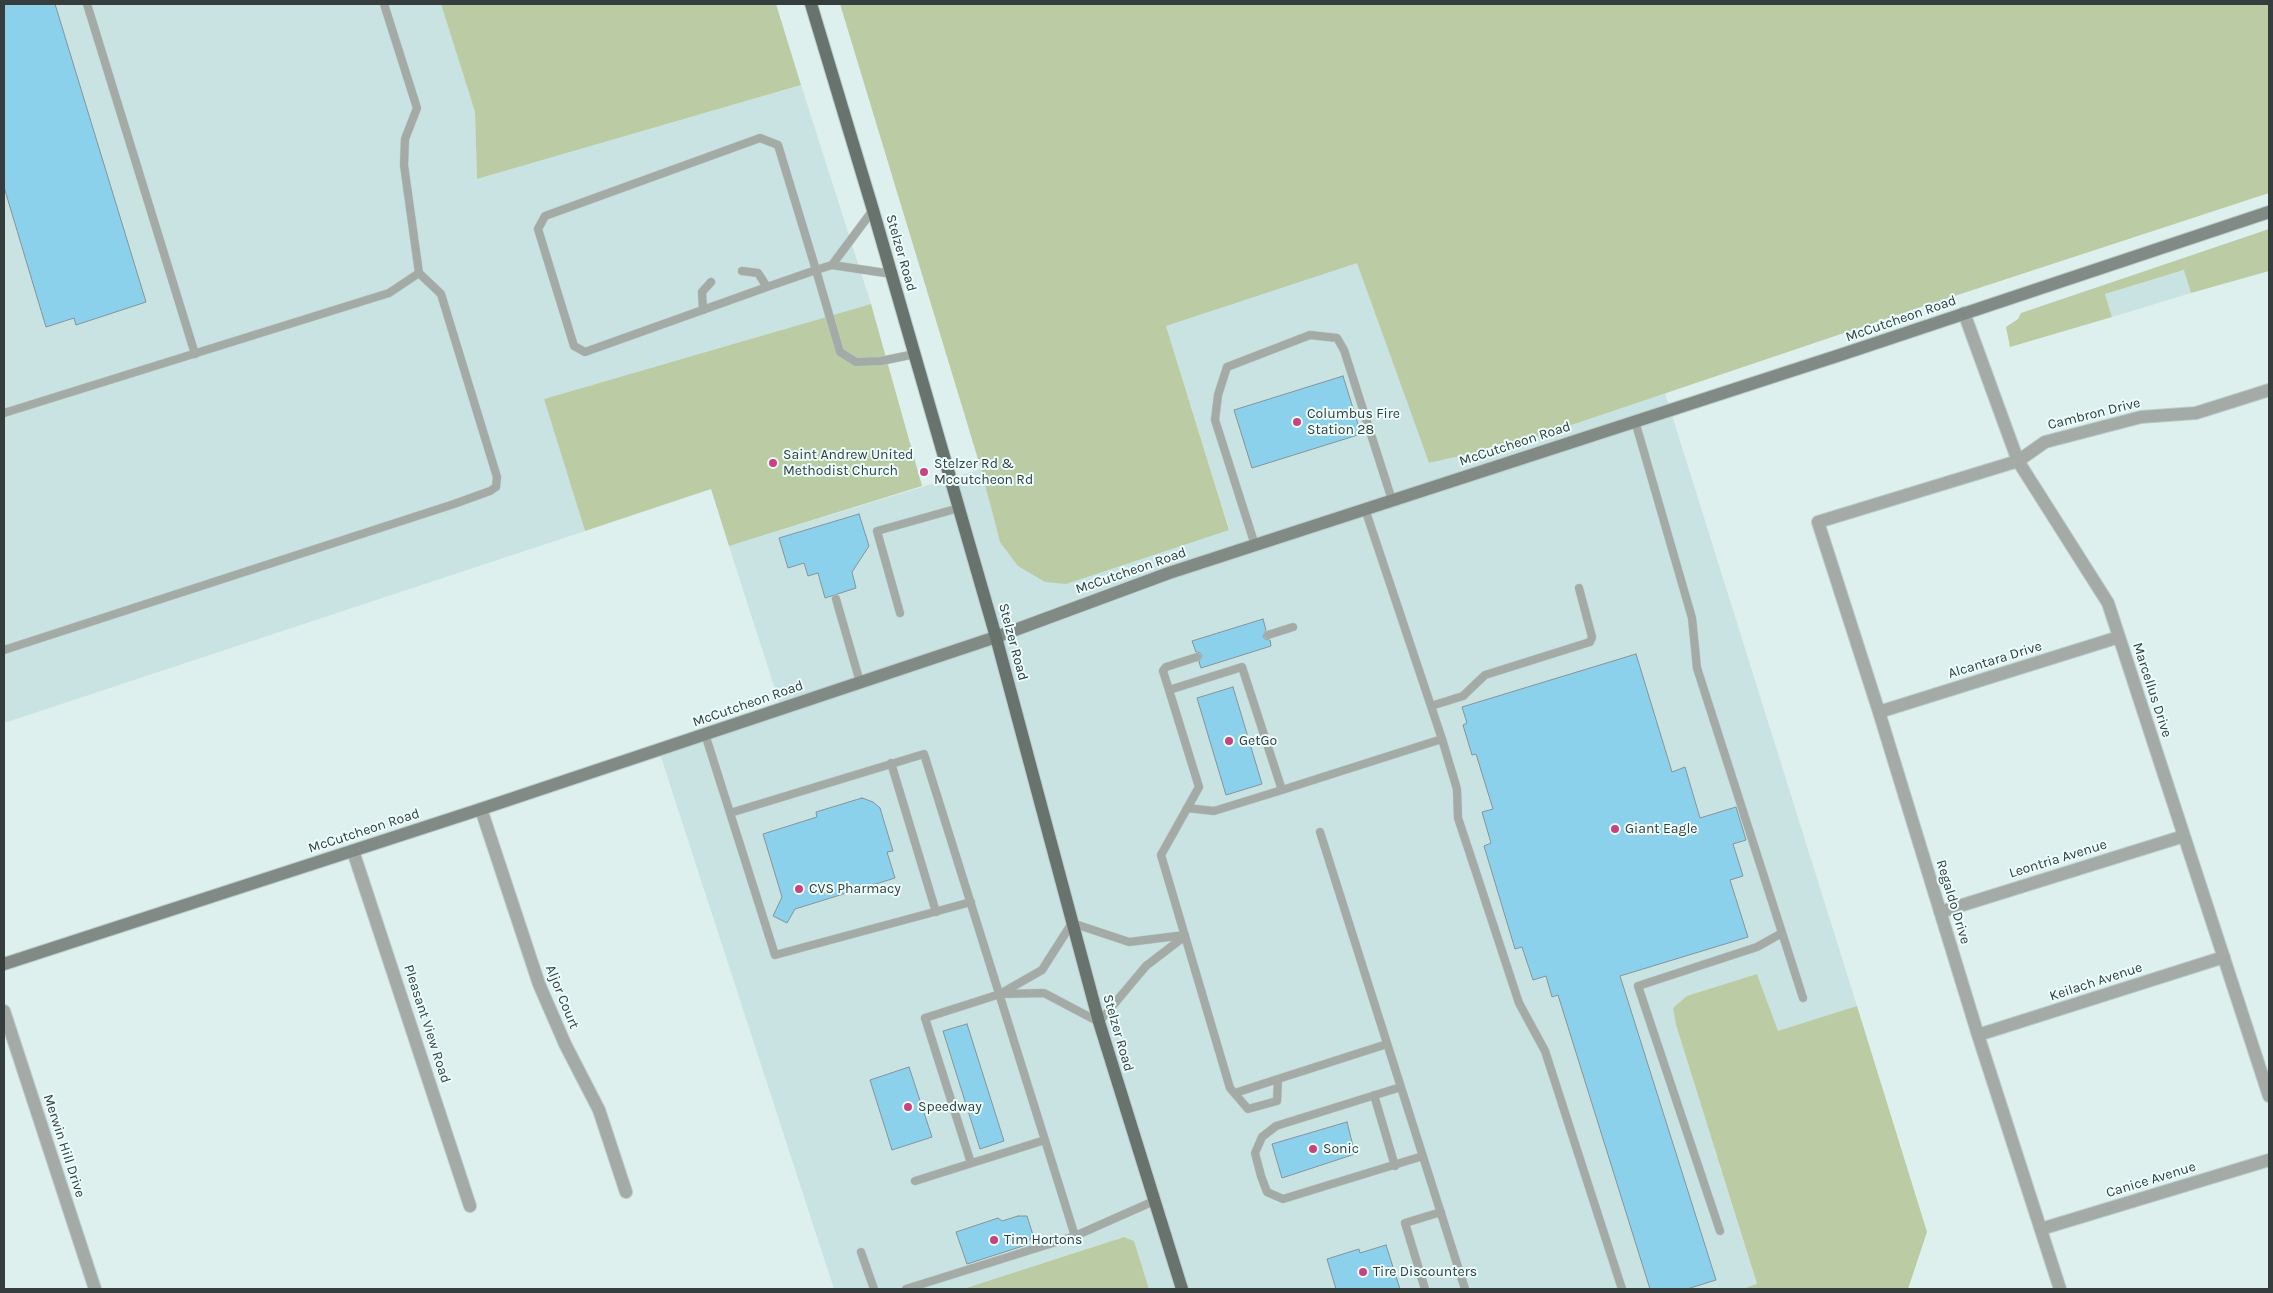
<!DOCTYPE html>
<style>
body{margin:0}
#map{position:relative;width:2273px;height:1293px;overflow:hidden;background:#ddf0ee;font-family:Karla,sans-serif}
canvas{display:block}
.frame{position:absolute;inset:0;border:5px solid #363d3d;pointer-events:none}
</style>
<div id="map">
<canvas width="2273" height="1293"></canvas>
<div class="frame"></div>
</div>
<script>
const ctx = document.querySelector('canvas').getContext('2d');
ctx.lineJoin = 'round';
function fill(path, color) {
  ctx.fillStyle = color;
  ctx.fill(path, 'evenodd');
}
function toPath(rows) {
  const path = new Path2D();
  for (const r of rows) {
    path.moveTo(r[0], r[1]);
    for (let i = 2; i < r.length; i += 2) path.lineTo(r[i], r[i + 1]);
  }
  return path;
}
function strokePath(path, color, width, dash) {
  ctx.strokeStyle = color;
  ctx.lineWidth = width;
  ctx.lineCap = dash ? 'butt' : 'round';
  ctx.setLineDash(dash || []);
  ctx.stroke(path);
}
function drawText(font, color, halo, rows, align = 'center') {
  ctx.font = font + ' Karla,sans-serif';
  ctx.lineWidth = 4;
  ctx.setLineDash([]);
  ctx.textBaseline = 'middle';
  ctx.strokeStyle = halo;
  ctx.fillStyle = color;
  for (const [text, x, y, turn = 0] of rows) {
    ctx.save();
    ctx.translate(x, y);
    ctx.rotate((+turn || 0) * Math.PI / 180);
    ctx.textAlign = isNaN(turn) ? turn : align;
    if (halo) ctx.strokeText(text, 0, 0);
    ctx.fillText(text, 0, 0);
    ctx.restore();
  }
}
fill(toPath([
 [4,4,441,4,475,112,477,179,801,85,871,304,544,399,585,531,4,723],
 [1357,262,1429,463,1521,442,1665,393,1857,1006,1778,1032,1757,974,1673,1008,1676,1025,1757,1285,1743,1289,1149,1289,1134,1241,1124,1237,963,1289,834,1289,658,748,782,711,729,546,981,469,1000,542,1229,529,1166,326],
 [2185,270,2191,293,2112,317,2105,294]
]), '#c8e3e1');
fill(toPath([
 [441,4,776,4,801,85,477,179,475,112],
 [840,4,2269,4,2269,193,1921,307,1521,442,1429,463,1357,263,1166,326,1229,530,1066,584,1045,582,1018,566,1000,542,981,469],
 [2269,229,2269,271,2191,293,2184,270,2105,294,2112,317,2010,347,2006,327,2018,319,2021,313],
 [871,304,922,486,729,546,711,489,585,531,544,399],
 [1757,974,1778,1031,1857,1006,1927,1232,1908,1289,1743,1289,1757,1284,1676,1025,1673,1008,1687,996],
 [1124,1237,1134,1241,1149,1289,963,1289]
]), '#bbcba3');
const building = toPath([
 [4,4,55,4,146,302,76,325,74,318,46,327,4,187,4,4],
 [1343,376,1361,434,1252,468,1234,410,1343,376],
 [859,514,869,546,852,572,856,588,825,598,818,573,808,576,804,563,788,568,779,538,859,514],
 [1263,619,1266,630,1263,636,1265,639,1270,640,1271,646,1201,668,1199,662,1202,656,1200,653,1196,652,1192,641,1263,619],
 [1636,654,1672,772,1685,767,1700,818,1736,807,1746,840,1733,844,1743,876,1730,880,1748,937,1620,976,1716,1280,1687,1289,1650,1289,1558,995,1552,997,1546,976,1533,980,1522,947,1515,949,1484,846,1491,843,1482,812,1493,809,1476,754,1472,755,1463,725,1467,723,1462,707,1636,654],
 [1233,687,1262,784,1226,795,1197,698,1233,687],
 [862,798,873,802,880,808,893,851,887,852,895,878,795,909,787,923,773,916,782,897,763,834,817,817,816,812,862,798],
 [967,1024,1004,1141,980,1149,943,1031,967,1024],
 [909,1067,932,1137,892,1150,870,1080,909,1067],
 [1347,1122,1355,1154,1282,1178,1272,1144,1347,1122],
 [1018,1216,1027,1216,1033,1235,1026,1245,967,1264,956,1232,998,1218,1002,1221,1018,1216],
 [1386,1245,1400,1289,1336,1289,1327,1259,1359,1249,1360,1253,1386,1245]
]);
fill(building, '#8bd1ec');
strokePath(building, '#86949b', 1);
const lane = toPath([
 [87,4,195,354],
 [832,265,873,210],
 [742,271,758,273,767,287],
 [892,274,832,265,816,270,767,287,585,352,574,346,538,229,545,216,760,138,778,145,816,270,840,352,856,362,881,361,915,354],
 [703,310,702,292,711,282],
 [4,413,389,293,419,273],
 [1635,421,1692,618,1697,668,1803,998],
 [1365,509,1442,739,1282,790,1242,667,1169,690,1199,787,1161,855,1230,1088,1248,1109,1277,1101,1278,1079,1387,1044],
 [1255,545,1215,420,1218,395,1227,367,1310,335,1337,338,1344,350,1392,500],
 [836,599,860,682],
 [900,613,877,531,959,508],
 [1268,635,1293,627],
 [4,650,454,504,490,491,496,487,497,477,441,294,419,273,404,165,405,139,417,108,384,4],
 [1169,690,1163,671,1166,667,1197,657],
 [1431,706,1463,696,1485,675,1590,642,1592,637,1579,588],
 [705,734,775,955,971,902],
 [1442,739,1457,789,1458,818,1468,848,1519,1003,1545,1051,1622,1289],
 [891,763,936,912],
 [1187,808,1214,811,1282,790],
 [730,813,924,754,1075,1236],
 [1320,832,1465,1289],
 [1002,994,1044,993,1099,1022,1146,966,1185,936],
 [1401,1087,1276,1126,1262,1137,1255,1153,1261,1176,1267,1192,1283,1199,1423,1156],
 [1235,1093,1278,1079],
 [1374,1095,1395,1166],
 [971,1163,925,1018,1000,994,1042,970,1072,923,1129,942,1185,935],
 [915,1181,1045,1140],
 [1720,1231,1638,986,1757,947,1782,933],
 [861,1252,874,1289],
 [906,1289,1075,1236,1154,1201],
 [1425,1289,1405,1223,1441,1212]
]);
const street = toPath([
 [1964,313,2018,461,2108,603,2269,1096],
 [1879,712,2119,637],
 [481,809,539,984,565,1044,599,1110,626,1192],
 [353,851,470,1206],
 [1940,912,2184,836],
 [4,1011,95,1289],
 [1978,1035,2224,957],
 [2041,1229,2269,1160],
 [2060,1289,1978,1035,1879,712,1818,522,2018,461,2045,442,2141,417,2196,413,2269,390]
]);
const secondary = toPath([
 [4,964,481,809,996,637,1169,573,1843,354,2269,212]
]);
const primary = toPath([
 [811,4,873,210,996,637,1099,1022,1182,1289]
]);
strokePath(lane, '#bccccb', 9);
strokePath(street, '#bccccb', 14);
strokePath(secondary, '#bccccb', 14);
strokePath(primary, '#bccccb', 14);
strokePath(lane, '#a4aaa6', 8);
strokePath(street, '#a4aaa6', 12);
strokePath(secondary, '#818a84', 12);
strokePath(primary, '#69736d', 12);
for (const [x, y, r, color] of [
 [1297,422,5,"#ca4380"],
 [773,463,5,"#ca4380"],
 [924,472,5,"#ca4380"],
 [1229,741,5,"#ca4380"],
 [1615,829,5,"#ca4380"],
 [799,889,5,"#ca4380"],
 [908,1107,5,"#ca4380"],
 [1313,1149,5,"#ca4380"],
 [994,1240,5,"#ca4380"],
 [1363,1272,5,"#ca4380"]
]) {
  const dot = new Path2D();
  dot.arc(x, y, r, 0, 2 * Math.PI);
  ctx.fillStyle = color;
  ctx.fill(dot);
  strokePath(dot, '#ebfdfc', 2);
}
drawText('14px', '#363d3d', '#ebfdfc', [
 ["Stelzer Road",901,253,74],
 ["McCutcheon Road",1901,319,-19],
 ["Cambron Drive",2094,414,-14],
 ["McCutcheon Road",1515,444,-18],
 ["McCutcheon Road",1131,571,-19],
 ["Stelzer Road",1013,642,75],
 ["Alcantara Drive",1995,660,-17],
 ["Marcellus Drive",2152,690,72],
 ["McCutcheon Road",748,704,-19],
 ["McCutcheon Road",364,831,-18],
 ["Leontria Avenue",2058,859,-17],
 ["Regaldo Drive",1953,902,73],
 ["Keilach Avenue",2096,982,-18],
 ["Aljor Court",562,997,68],
 ["Pleasant View Road",427,1024,72],
 ["Stelzer Road",1118,1033,74],
 ["Merwin Hill Drive",64,1146,72],
 ["Canice Avenue",2151,1180,-17]
]);
drawText('14px', '#363d3d', '#ebfdfc', [
 ["Columbus Fire",1307,414],
 ["Station 28",1307,430],
 ["Saint Andrew United",783,455],
 ["Methodist Church",783,471],
 ["Stelzer Rd &",934,464],
 ["Mccutcheon Rd",934,480],
 ["GetGo",1239,741],
 ["Giant Eagle",1625,829],
 ["CVS Pharmacy",809,889],
 ["Speedway",918,1107],
 ["Sonic",1323,1149],
 ["Tim Hortons",1004,1240],
 ["Tire Discounters",1373,1272]
], 'left');
</script>
